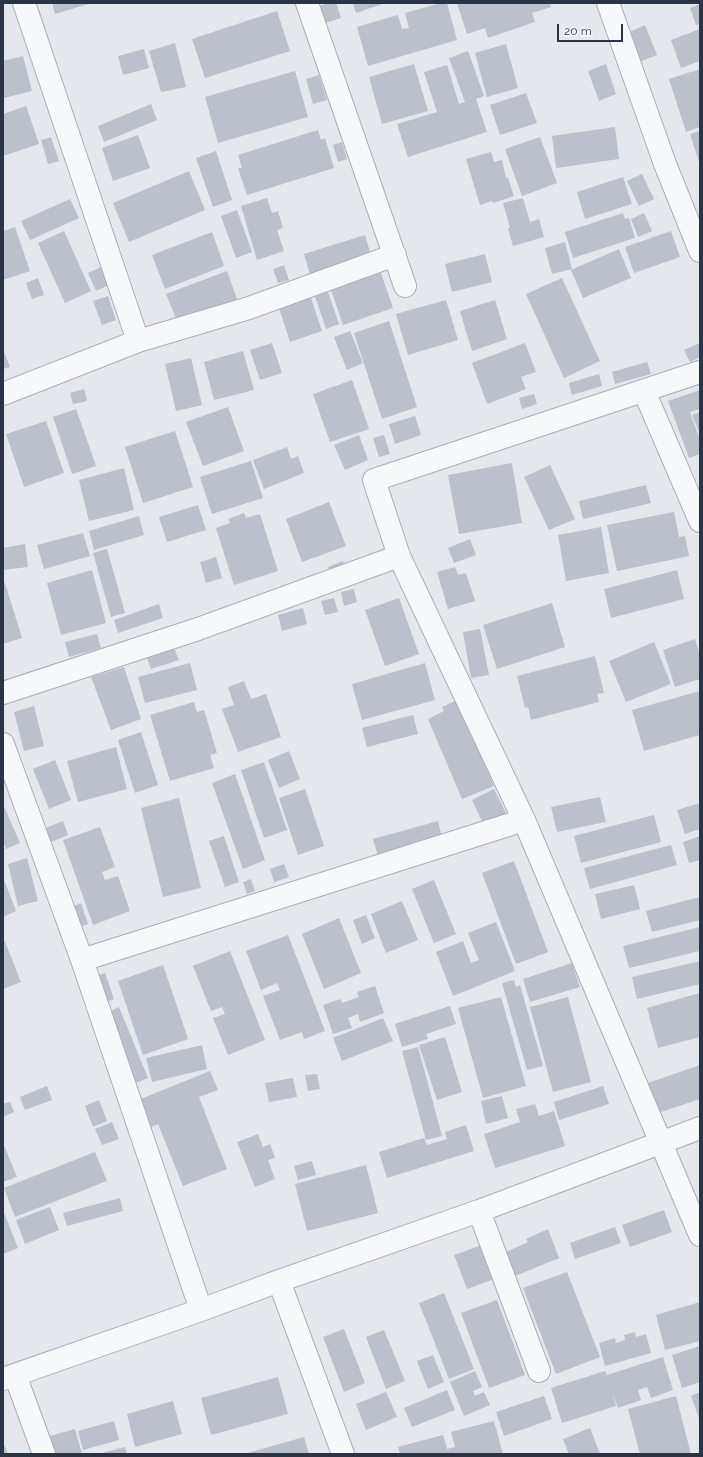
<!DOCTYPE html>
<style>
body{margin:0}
#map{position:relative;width:703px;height:1457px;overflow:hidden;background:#e4e7ec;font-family:Raleway,sans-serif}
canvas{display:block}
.frame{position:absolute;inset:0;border:4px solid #2b3445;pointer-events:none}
.scale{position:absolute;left:557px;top:24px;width:66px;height:18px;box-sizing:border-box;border:2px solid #2b3445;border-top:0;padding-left:5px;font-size:12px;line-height:14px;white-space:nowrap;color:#2b3445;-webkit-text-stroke:3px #f4f6f9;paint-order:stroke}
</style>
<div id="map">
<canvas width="703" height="1457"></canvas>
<div class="frame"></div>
<div class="scale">20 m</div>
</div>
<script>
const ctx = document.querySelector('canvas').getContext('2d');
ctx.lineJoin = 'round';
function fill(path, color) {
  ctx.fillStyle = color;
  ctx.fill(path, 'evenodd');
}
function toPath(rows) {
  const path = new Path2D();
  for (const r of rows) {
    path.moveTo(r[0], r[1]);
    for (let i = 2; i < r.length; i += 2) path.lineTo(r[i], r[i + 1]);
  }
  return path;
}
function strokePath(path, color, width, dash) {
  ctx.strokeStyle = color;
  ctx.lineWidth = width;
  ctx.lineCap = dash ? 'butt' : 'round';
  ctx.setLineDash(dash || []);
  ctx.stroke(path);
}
fill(toPath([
 [52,3,92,3,55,14],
 [328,3,336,3,341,18,325,23,320,6],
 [353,3,385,3,356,13],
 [440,3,447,3,457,40,368,66,357,27,398,15,402,29,409,28,405,13],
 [457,3,550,3,551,7,532,13,535,22,488,38,485,28,467,34],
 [700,4,700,24,696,25,690,8],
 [277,11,290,51,205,78,192,39],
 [645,25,657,55,639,62,627,33],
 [700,29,700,61,681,68,671,40],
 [175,43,186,87,161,92,149,51],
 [506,44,518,88,487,97,475,53],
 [144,49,149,68,123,75,118,56],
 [468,51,484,96,476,99,487,132,408,157,397,124,437,112,424,72,447,65,459,104,465,102,449,58],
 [23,56,32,91,4,98,3,61],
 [414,64,428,111,382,124,369,77],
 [606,64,616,94,599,101,588,71],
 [700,69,700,127,686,132,669,79],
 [295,71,308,117,218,143,205,97],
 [319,75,327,100,313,104,306,79],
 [526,93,537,123,500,135,490,105],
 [151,104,157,120,104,142,98,126],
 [26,106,39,144,3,156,3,114],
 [615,127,619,159,556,168,552,136],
 [318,130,321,140,325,138,334,168,247,195,238,168,242,168,238,155],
 [700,131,700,165,690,134],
 [138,135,150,168,113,181,102,148],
 [51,137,59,161,48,164,41,140],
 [540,137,557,183,522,196,505,149],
 [342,142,347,159,338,162,333,145],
 [216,151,232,200,213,207,196,158],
 [491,152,494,162,502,160,506,178,508,178,514,196,493,203,492,201,480,205,466,159],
 [189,171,205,210,129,242,113,203],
 [642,174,654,199,639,206,627,181],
 [623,177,632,204,585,219,577,192],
 [267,198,272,213,278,211,283,228,277,230,284,251,257,260,241,206],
 [523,198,530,222,539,219,544,237,513,246,508,228,510,228,503,203],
 [70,199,79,218,30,240,21,221],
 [237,210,252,252,236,258,221,216],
 [623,213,625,219,629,218,635,238,573,258,565,232],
 [644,213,652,231,638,237,631,219],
 [15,227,30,271,3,280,3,231],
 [64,231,91,291,65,303,38,243],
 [671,231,680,257,634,273,625,247],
 [212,232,224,266,165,289,152,255],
 [365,235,372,259,311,278,304,254],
 [565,242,572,269,552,274,545,248],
 [619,249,631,278,583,298,571,270],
 [485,254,492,282,452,292,445,264],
 [284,265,289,280,278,283,273,269],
 [101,267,109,285,96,291,88,273],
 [227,271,237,299,177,321,166,294],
 [381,273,393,308,343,325,331,290],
 [38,278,44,295,32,299,26,283],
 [562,278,600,361,564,378,526,294],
 [326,286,339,324,326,329,313,290],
 [309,292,322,331,290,342,277,302],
 [108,296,116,320,102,325,93,301],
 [446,300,458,340,408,355,396,314],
 [495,300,507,339,472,351,460,311],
 [389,321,417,407,382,419,354,333],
 [350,331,363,363,347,370,334,337],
 [272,343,282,373,260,380,250,350],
 [525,343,536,372,521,377,526,389,487,404,472,363],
 [700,343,700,357,690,362,684,350],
 [3,349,10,367,3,369],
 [243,351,254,390,214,400,204,362],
 [191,358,202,405,176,411,165,364],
 [647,362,651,374,615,384,612,372],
 [599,374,602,386,572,395,569,383],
 [352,380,369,429,330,442,313,394],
 [84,389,87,401,73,404,70,393],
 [700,390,700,409,690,412,700,440,700,454,689,458,668,401],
 [534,394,537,404,522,409,519,398],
 [228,407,244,451,203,466,186,422],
 [76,409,96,466,72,474,53,417],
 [700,412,700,434,692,415],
 [415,416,421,435,395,444,389,424],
 [46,421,64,473,24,487,6,434],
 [175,431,193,487,143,503,125,447],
 [359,435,368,460,345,470,334,445],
 [384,435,390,454,379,457,373,438],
 [287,447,291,459,298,456,304,473,264,489,253,460],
 [251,461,263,498,212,514,200,477],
 [512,463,522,523,459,534,448,475],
 [550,465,575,519,549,530,524,477],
 [124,468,134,510,89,521,79,480],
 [646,485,651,503,583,519,579,501],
 [329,502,346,546,302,562,286,519],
 [198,505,206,530,167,542,159,517],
 [674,512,679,537,685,536,689,556,617,571,607,525],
 [244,513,246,518,260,514,278,571,234,585,216,528,230,523,228,519],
 [139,516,144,535,94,550,89,531],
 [601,527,609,573,566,581,558,535],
 [83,533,90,556,44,569,37,545],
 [470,539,476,555,454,563,448,548],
 [25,544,28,567,3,570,3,548],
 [107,549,125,613,111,617,93,553],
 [216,557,222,578,206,583,200,562],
 [343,561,346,570,331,575,328,567],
 [455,567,458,575,466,573,475,601,448,609,437,572],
 [92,570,106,623,61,635,47,583],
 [677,570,684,599,611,618,604,589],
 [3,583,5,583,22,638,3,644],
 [354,589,357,602,344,606,341,592],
 [334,598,338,612,325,615,321,601],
 [399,598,419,654,385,666,365,610],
 [552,603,565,647,497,669,483,625],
 [159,604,163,618,118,633,114,620],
 [303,608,307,624,282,631,278,615],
 [480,629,489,675,471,678,463,632],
 [97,634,101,648,69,657,65,642],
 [695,639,700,654,700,679,675,687,663,650],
 [654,642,671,684,626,702,609,661],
 [173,645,179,660,151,669,146,655],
 [595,656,604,693,597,694,599,702,531,720,528,707,525,708,517,676],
 [190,663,197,690,145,703,138,677],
 [425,663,435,700,362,720,352,684],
 [124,667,141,719,111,730,91,677],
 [244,681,251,699,266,694,281,737,238,752,222,709,234,705,228,687],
 [700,691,700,735,644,751,632,710],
 [457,700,494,786,462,799,428,719,444,711,442,707],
 [194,702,197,712,204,710,217,753,210,755,214,768,170,781,150,715],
 [34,706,44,746,24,751,14,712],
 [413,715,418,734,367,747,362,728],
 [141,732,158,785,135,793,118,740],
 [116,747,127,789,78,802,67,761],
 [289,751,300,779,279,788,268,760],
 [55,760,71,800,49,809,33,769],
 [264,762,287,830,264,838,241,770],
 [235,774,265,860,243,869,212,783],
 [305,789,324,846,298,855,279,798],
 [494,789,507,815,484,826,472,800],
 [600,797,606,822,557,832,551,807],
 [179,798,201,888,163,897,141,808],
 [700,803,700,829,685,834,677,810],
 [3,804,20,843,6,849,3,841],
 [654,815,661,842,581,863,574,836],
 [63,821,68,835,49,843,43,829],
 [438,821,442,838,378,856,373,839],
 [100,827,115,867,102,872,105,880,118,876,130,911,93,925,63,840],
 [224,836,239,882,225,887,209,841],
 [700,836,700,860,689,863,683,842],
 [671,845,677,865,590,889,584,868],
 [27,858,38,901,18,906,8,864],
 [514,861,548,952,516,964,482,873],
 [284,864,289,877,274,882,270,869],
 [3,877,16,911,3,917],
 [251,879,255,891,247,894,243,882],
 [434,880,456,934,434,943,412,889],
 [634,885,640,909,601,919,595,894],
 [700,897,700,920,652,932,646,911],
 [402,901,418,940,386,953,371,914],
 [81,903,88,924,77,928,70,908],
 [366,915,375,938,362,944,353,920],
 [339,918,361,973,324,989,302,934],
 [496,922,515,971,453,996,436,952,463,941,471,963,479,960,468,933],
 [700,927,700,951,629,968,623,946],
 [288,935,325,1031,304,1039,302,1032,280,1040,263,996,280,990,277,983,261,990,246,951],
 [3,937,21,982,3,989],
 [230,951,265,1040,228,1055,213,1018,225,1014,222,1007,211,1011,193,966],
 [700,961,700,984,637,999,632,977],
 [572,963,580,987,530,1002,523,979],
 [163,965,188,1039,143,1055,118,981],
 [105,973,114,999,99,1005,89,978],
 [514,980,516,987,520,985,543,1066,527,1070,502,983],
 [375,986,384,1013,360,1022,358,1014,348,1018,352,1028,333,1034,323,1005,340,999,342,1003,359,997,357,992],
 [700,993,700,1037,658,1048,647,1008],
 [501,997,526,1086,483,1098,458,1008],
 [568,997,591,1082,553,1092,530,1007],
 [450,1006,456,1024,426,1034,428,1039,402,1047,395,1024],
 [119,1007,148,1078,131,1085,102,1015],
 [383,1018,393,1041,342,1061,333,1038],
 [445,1037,462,1092,437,1100,419,1045],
 [202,1045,207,1069,152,1082,146,1058],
 [418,1047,442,1136,426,1140,402,1051],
 [700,1065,700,1099,658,1113,648,1083],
 [210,1071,218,1090,199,1097,227,1169,183,1186,158,1124,144,1130,133,1102],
 [317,1074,320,1089,308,1091,305,1075],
 [293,1078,297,1097,269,1102,265,1083],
 [47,1086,52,1100,25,1110,20,1097],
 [603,1086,609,1104,559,1120,554,1102],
 [502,1096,508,1118,486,1124,481,1101],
 [99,1100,107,1121,93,1127,85,1106],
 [10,1102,14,1112,3,1117,3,1104],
 [535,1104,539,1116,554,1111,565,1146,495,1168,484,1134,520,1122,516,1109],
 [112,1122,119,1139,102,1145,95,1129],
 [466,1125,474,1151,387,1178,379,1152,424,1138,427,1145,447,1139,445,1132],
 [258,1134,263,1147,270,1144,275,1158,268,1160,275,1179,255,1187,237,1142],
 [3,1143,17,1177,3,1182],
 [95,1152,107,1181,15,1217,4,1188],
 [312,1161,316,1175,298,1180,294,1166],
 [366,1165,378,1213,307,1231,295,1184],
 [120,1198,123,1211,67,1226,63,1213],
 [50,1207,59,1230,25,1244,16,1220],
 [3,1210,18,1248,3,1254],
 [664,1210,672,1232,630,1247,622,1225],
 [615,1227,621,1243,575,1259,570,1243],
 [548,1229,559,1258,515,1276,506,1252,528,1242,526,1239],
 [488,1243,500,1277,467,1289,454,1255],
 [567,1272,600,1357,556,1374,523,1288],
 [444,1293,474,1369,449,1379,419,1303],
 [497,1300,525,1375,489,1388,461,1313],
 [700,1302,700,1341,665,1350,656,1315],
 [344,1329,365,1383,344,1392,323,1337],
 [384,1330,405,1381,386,1389,366,1337],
 [635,1332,636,1337,646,1334,651,1353,605,1366,599,1343,615,1338,616,1343,625,1340,624,1335],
 [700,1346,700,1382,682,1388,672,1355],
 [433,1355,444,1382,428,1389,417,1361],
 [663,1357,673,1390,651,1398,647,1387,638,1390,641,1400,618,1408,612,1392,616,1406,562,1423,551,1388,605,1371,607,1375],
 [475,1371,482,1387,473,1391,475,1396,484,1392,490,1405,464,1416,450,1382],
 [278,1377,288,1414,211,1435,201,1398],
 [447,1390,455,1410,412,1427,404,1408],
 [386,1392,397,1417,366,1430,356,1404],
 [700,1392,700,1421,691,1396],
 [544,1396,552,1419,504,1436,496,1412],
 [676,1396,691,1454,640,1454,628,1409],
 [173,1401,182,1434,135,1447,127,1414],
 [114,1421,119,1440,83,1450,78,1431],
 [494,1421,503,1454,400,1454,398,1447,443,1435,447,1449,455,1447,451,1432],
 [590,1428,600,1454,569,1454,563,1439],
 [75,1429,82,1454,55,1454,50,1436],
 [304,1437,309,1454,244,1454],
 [3,1442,8,1454,3,1454],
 [125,1447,127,1454,102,1454,102,1453]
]), '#bbc0ca');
const minor = toPath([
 [307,3,405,286],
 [608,3,665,164,700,251],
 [138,341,249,308,395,255],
 [700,372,374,480,399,556,524,820,700,1235],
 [644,391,700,521],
 [3,394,138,341,24,3],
 [3,693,198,629,399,556],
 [3,744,82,960,201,1310],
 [82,960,524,820],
 [479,1211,539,1371],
 [279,1281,343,1454],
 [15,1375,44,1454],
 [3,1379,201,1310,279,1281,479,1211,700,1128]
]);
strokePath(minor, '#a9aeb7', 24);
strokePath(minor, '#f7f8fa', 22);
</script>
